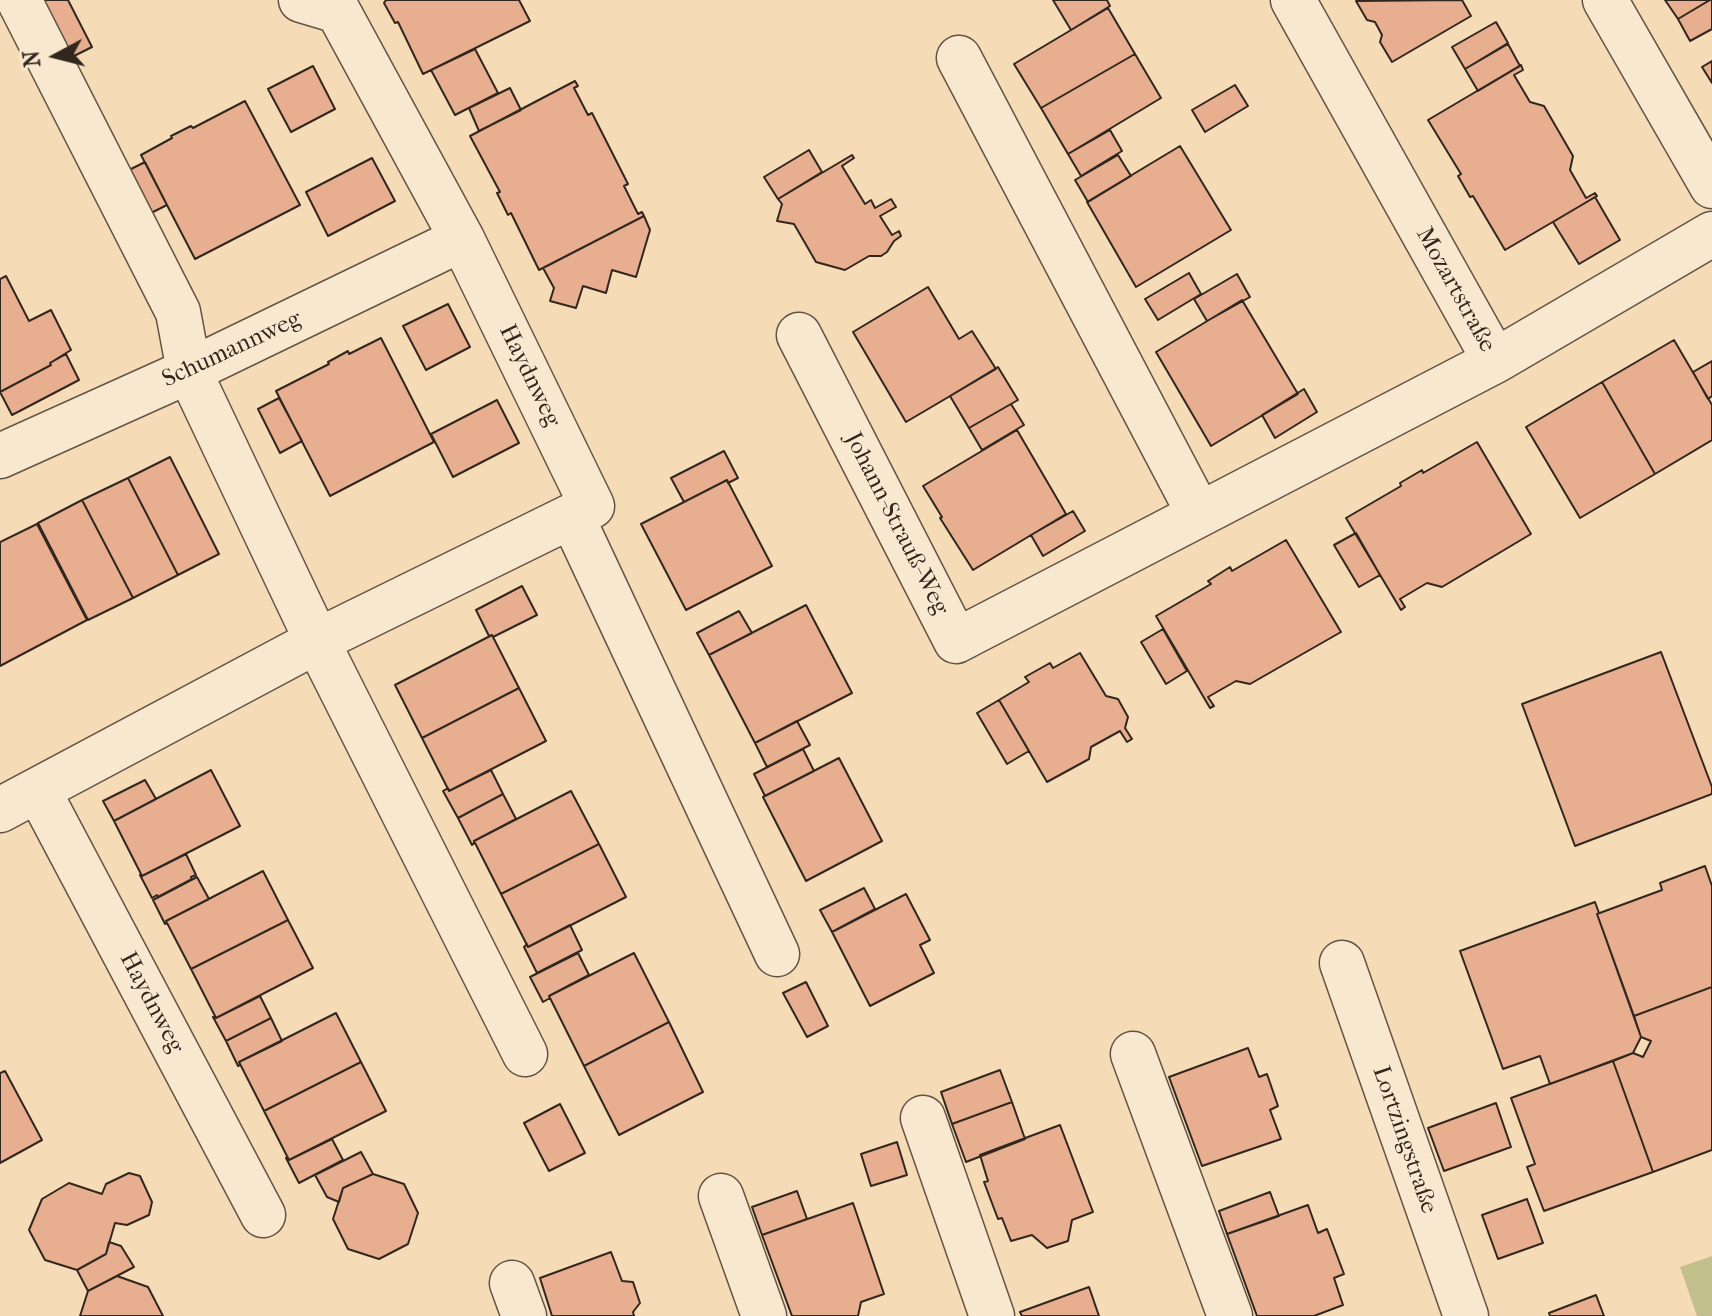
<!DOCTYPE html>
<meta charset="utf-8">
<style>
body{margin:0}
#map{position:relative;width:1712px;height:1316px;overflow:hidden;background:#f6dcb6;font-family:"IM FELL French Canon",serif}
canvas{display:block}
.north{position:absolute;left:16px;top:16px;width:80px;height:80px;-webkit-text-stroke:6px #f9e8d0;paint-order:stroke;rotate:263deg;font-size:22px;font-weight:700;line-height:32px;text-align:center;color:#32271f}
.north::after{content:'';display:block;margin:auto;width:28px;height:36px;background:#32271f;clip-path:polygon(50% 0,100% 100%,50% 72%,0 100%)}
</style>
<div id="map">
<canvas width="1712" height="1316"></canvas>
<div class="north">N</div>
</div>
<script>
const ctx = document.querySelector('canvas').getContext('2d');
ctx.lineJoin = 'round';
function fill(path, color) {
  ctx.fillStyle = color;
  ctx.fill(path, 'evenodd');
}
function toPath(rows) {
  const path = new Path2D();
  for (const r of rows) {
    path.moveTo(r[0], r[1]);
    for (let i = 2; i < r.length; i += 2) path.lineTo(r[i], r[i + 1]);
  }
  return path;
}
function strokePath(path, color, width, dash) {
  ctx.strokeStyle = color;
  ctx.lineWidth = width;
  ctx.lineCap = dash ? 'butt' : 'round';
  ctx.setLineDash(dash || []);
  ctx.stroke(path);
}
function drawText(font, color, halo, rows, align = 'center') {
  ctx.font = font + ' "IM FELL French Canon",serif';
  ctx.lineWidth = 6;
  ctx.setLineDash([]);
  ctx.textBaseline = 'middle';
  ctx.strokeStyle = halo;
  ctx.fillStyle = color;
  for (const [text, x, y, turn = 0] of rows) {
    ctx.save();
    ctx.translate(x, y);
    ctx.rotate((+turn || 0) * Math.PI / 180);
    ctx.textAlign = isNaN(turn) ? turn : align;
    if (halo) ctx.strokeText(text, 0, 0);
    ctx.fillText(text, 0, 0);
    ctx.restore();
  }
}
fill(toPath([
 [1712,1256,1712,1316,1697,1316,1680,1267]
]), '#c1bf8b');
const building = toPath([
 [32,0,68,0,92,47,64,61,32,0],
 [386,0,519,0,530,21,423,74,398,22,395,23,384,3,386,0],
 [1053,0,1107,0,1110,6,1071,30,1053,0],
 [1462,0,1471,16,1392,62,1380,42,1382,35,1375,22,1367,20,1356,1,1462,0],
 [1665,0,1710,0,1678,19,1665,0],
 [1710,0,1712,0,1712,29,1690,41,1678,19,1710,0],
 [1108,8,1135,54,1041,108,1014,64,1108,8],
 [1496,22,1508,43,1465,69,1452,47,1496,22],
 [1508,44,1520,66,1478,91,1465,69,1508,44],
 [475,49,498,93,455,115,431,70,475,49],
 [1135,54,1161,98,1068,154,1041,108,1135,54],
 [1712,61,1712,83,1702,67,1712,61],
 [1521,65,1523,70,1514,75,1530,102,1544,106,1573,156,1570,170,1586,198,1595,193,1597,196,1505,250,1473,196,1470,197,1458,176,1461,174,1428,120,1521,65],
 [313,66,335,109,291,132,268,89,313,66],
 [575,81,578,86,574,88,588,115,592,113,628,184,624,186,638,214,642,212,644,216,539,270,511,213,508,215,497,193,500,192,470,136,575,81],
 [1235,85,1248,106,1205,132,1192,110,1235,85],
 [510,88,521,110,479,131,469,108,510,88],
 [245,101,300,205,195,259,141,155,172,138,171,136,191,126,193,128,245,101],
 [1110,130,1122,151,1081,176,1068,154,1110,130],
 [1180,146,1231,230,1136,287,1087,202,1180,146],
 [809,150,822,172,778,199,764,177,809,150],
 [852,155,854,158,842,166,865,204,871,200,875,208,891,199,896,207,880,216,892,235,899,231,901,236,894,241,887,252,881,256,869,256,845,270,816,262,794,224,777,221,782,204,778,199,852,155],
 [1118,155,1131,176,1088,202,1075,180,1118,155],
 [372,158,395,201,328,236,306,192,372,158],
 [145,162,167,205,145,216,123,173,145,162],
 [1595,197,1620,240,1579,264,1553,222,1595,197],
 [644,216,650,230,636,277,612,270,606,293,583,286,576,308,550,301,554,288,543,268,644,216],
 [1189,273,1201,294,1158,320,1145,299,1189,273],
 [1237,274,1250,297,1207,321,1194,299,1237,274],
 [6,276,29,321,51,310,71,350,50,363,51,365,0,392,0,279,6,276],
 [928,287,959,339,972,331,996,369,906,422,853,332,928,287],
 [1242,300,1298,394,1211,446,1156,352,1242,300],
 [448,304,470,347,426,370,403,326,448,304],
 [381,338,434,442,330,496,276,391,329,364,328,362,348,351,349,354,381,338],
 [1674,340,1712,405,1712,440,1655,474,1602,382,1674,340],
 [66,354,79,380,12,415,0,392,51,365,50,363,66,354],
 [1712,361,1712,396,1708,399,1693,372,1712,361],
 [998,367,1018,400,969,428,950,396,998,367],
 [1602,382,1655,474,1580,518,1526,427,1602,382],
 [1304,389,1317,412,1275,438,1262,415,1304,389],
 [279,398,302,441,280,453,258,409,279,398],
 [497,400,519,443,453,477,431,434,497,400],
 [1011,404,1024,425,982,450,969,428,1011,404],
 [1017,430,1066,514,973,570,940,518,942,517,923,486,1017,430],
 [1477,442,1531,534,1442,587,1427,583,1400,599,1405,607,1401,610,1346,518,1401,486,1400,483,1422,470,1423,473,1477,442],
 [724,451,738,478,728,483,727,480,684,502,671,478,724,451],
 [170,457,219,554,178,575,128,478,170,457],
 [128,478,178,575,133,598,82,500,128,478],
 [727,480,772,566,686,610,641,524,727,480],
 [82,500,133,598,88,620,38,523,82,500],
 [1073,511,1085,531,1043,556,1031,535,1073,511],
 [37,524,87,620,0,666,0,542,37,524],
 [1356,533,1380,575,1359,587,1334,545,1356,533],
 [1286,540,1341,632,1250,684,1236,681,1208,697,1214,706,1210,708,1156,616,1211,584,1208,581,1230,567,1232,571,1286,540],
 [522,586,537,615,493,637,492,635,489,636,476,610,522,586],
 [806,605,852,693,755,743,709,655,806,605],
 [739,611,752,633,709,655,697,633,739,611],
 [1163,629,1187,671,1166,684,1141,642,1163,629],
 [492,635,519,688,422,738,395,685,492,635],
 [1661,652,1712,787,1712,794,1575,846,1522,704,1661,652],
 [1080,653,1106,696,1118,699,1128,717,1125,728,1132,739,1127,742,1120,731,1091,747,1089,759,1047,782,999,700,1029,682,1025,677,1050,663,1053,668,1080,653],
 [519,688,546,741,449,791,422,738,519,688],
 [999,700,1029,751,1007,764,977,713,999,700],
 [797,721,810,745,767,767,755,743,797,721],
 [803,749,814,771,765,796,754,774,803,749],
 [839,758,882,841,806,881,763,797,839,758],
 [211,770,240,826,142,876,114,821,211,770],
 [491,770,503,794,458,818,443,791,448,788,449,791,491,770],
 [145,780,156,799,114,821,103,801,145,780],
 [571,791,599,844,501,894,474,841,571,791],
 [503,794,516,819,474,841,474,843,472,845,458,818,503,794],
 [599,844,626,897,528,947,501,894,599,844],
 [186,854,196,875,191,877,192,879,158,897,157,895,152,898,140,875,142,876,186,854],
 [1705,866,1712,886,1712,987,1634,1016,1597,914,1662,890,1660,883,1705,866],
 [263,871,288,920,191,969,166,921,263,871],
 [197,877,209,899,166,921,167,923,165,924,153,900,197,877],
 [864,888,875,909,832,932,820,910,864,888],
 [906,894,930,940,920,945,934,973,870,1006,832,932,906,894],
 [1595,902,1599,913,1597,914,1641,1037,1633,1053,1550,1084,1540,1056,1503,1069,1460,951,1595,902],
 [288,920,313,968,216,1018,191,969,288,920],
 [570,925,582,950,537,973,524,947,527,944,528,947,570,925],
 [578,953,589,975,549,996,550,998,543,1002,530,977,578,953],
 [634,953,669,1022,584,1066,549,996,634,953],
 [806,982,828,1026,807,1037,783,993,806,982],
 [1712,987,1712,1150,1653,1172,1613,1061,1633,1053,1643,1057,1651,1041,1641,1037,1634,1016,1712,987],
 [260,996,271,1018,226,1041,213,1017,216,1018,260,996],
 [336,1013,361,1062,264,1111,239,1062,336,1013],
 [271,1018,282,1041,239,1062,240,1065,238,1066,226,1041,271,1018],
 [669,1022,703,1092,619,1135,584,1066,669,1022],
 [1248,1048,1259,1077,1267,1074,1278,1106,1270,1110,1281,1139,1202,1166,1169,1077,1248,1048],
 [1613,1061,1653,1172,1544,1211,1527,1167,1535,1164,1511,1098,1613,1061],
 [361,1062,386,1111,289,1160,264,1111,361,1062],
 [1000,1070,1012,1102,952,1124,941,1092,1000,1070],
 [5,1071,42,1140,0,1163,0,1073,5,1071],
 [1012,1102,1025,1139,966,1162,952,1124,1012,1102],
 [1496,1103,1511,1147,1444,1171,1428,1128,1496,1103],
 [560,1104,585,1153,549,1171,524,1123,560,1104],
 [1060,1125,1093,1212,1072,1220,1068,1241,1047,1248,1032,1235,1011,1241,1002,1218,998,1219,984,1182,988,1181,980,1155,1060,1125],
 [332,1139,343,1160,299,1183,286,1158,289,1160,332,1139],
 [897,1142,907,1175,871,1186,861,1154,897,1142],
 [361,1152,373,1174,343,1188,339,1202,327,1197,315,1175,361,1152],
 [129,1173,140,1176,152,1202,149,1215,127,1225,115,1223,106,1254,77,1270,45,1260,29,1230,42,1199,69,1183,102,1194,106,1184,129,1173],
 [373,1174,404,1184,418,1213,408,1244,379,1259,348,1249,333,1219,343,1188,373,1174],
 [797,1191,807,1219,762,1235,752,1207,797,1191],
 [1270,1192,1279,1216,1227,1234,1219,1211,1270,1192],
 [1527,1199,1543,1243,1498,1259,1482,1215,1527,1199],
 [853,1203,884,1294,861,1302,858,1316,792,1316,762,1235,853,1203],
 [1308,1205,1318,1233,1327,1229,1344,1274,1334,1278,1343,1305,1314,1316,1257,1316,1227,1234,1308,1205],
 [109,1242,121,1246,134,1267,88,1291,77,1270,106,1254,109,1242],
 [611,1252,622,1281,633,1282,640,1303,633,1312,634,1316,552,1316,540,1278,611,1252],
 [117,1276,148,1287,163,1316,80,1316,88,1291,117,1276],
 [1089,1287,1099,1316,1022,1316,1020,1312,1089,1287],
 [1596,1295,1604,1316,1550,1316,1549,1313,1596,1295]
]);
fill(building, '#e7ae90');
strokePath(building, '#32271f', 2);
const street = toPath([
 [19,0,178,312,189,371,317,641,525,1054],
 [1293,0,1495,361,1712,234],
 [1605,0,1712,186],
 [959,58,1199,514],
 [799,335,956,641,1495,361],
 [0,456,189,371,462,239],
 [572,517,777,954],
 [38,790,263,1215],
 [0,810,317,641,592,506,462,239,338,11,301,0],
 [1342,963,1466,1316],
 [1133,1054,1230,1316],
 [923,1118,992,1316],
 [721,1196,764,1316],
 [512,1283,524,1316]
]);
strokePath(street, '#635445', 47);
strokePath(street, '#f9e8d0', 44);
drawText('24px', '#32271f', '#f9e8d0', [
 ["Mozartstraße",1455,290,61],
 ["Schumannweg",232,350,-25],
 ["Haydnweg",529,376,64],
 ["Johann-Strauß-Weg",896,524,63],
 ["Haydnweg",151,1003,62],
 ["Lortzingstraße",1404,1140,71]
]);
</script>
